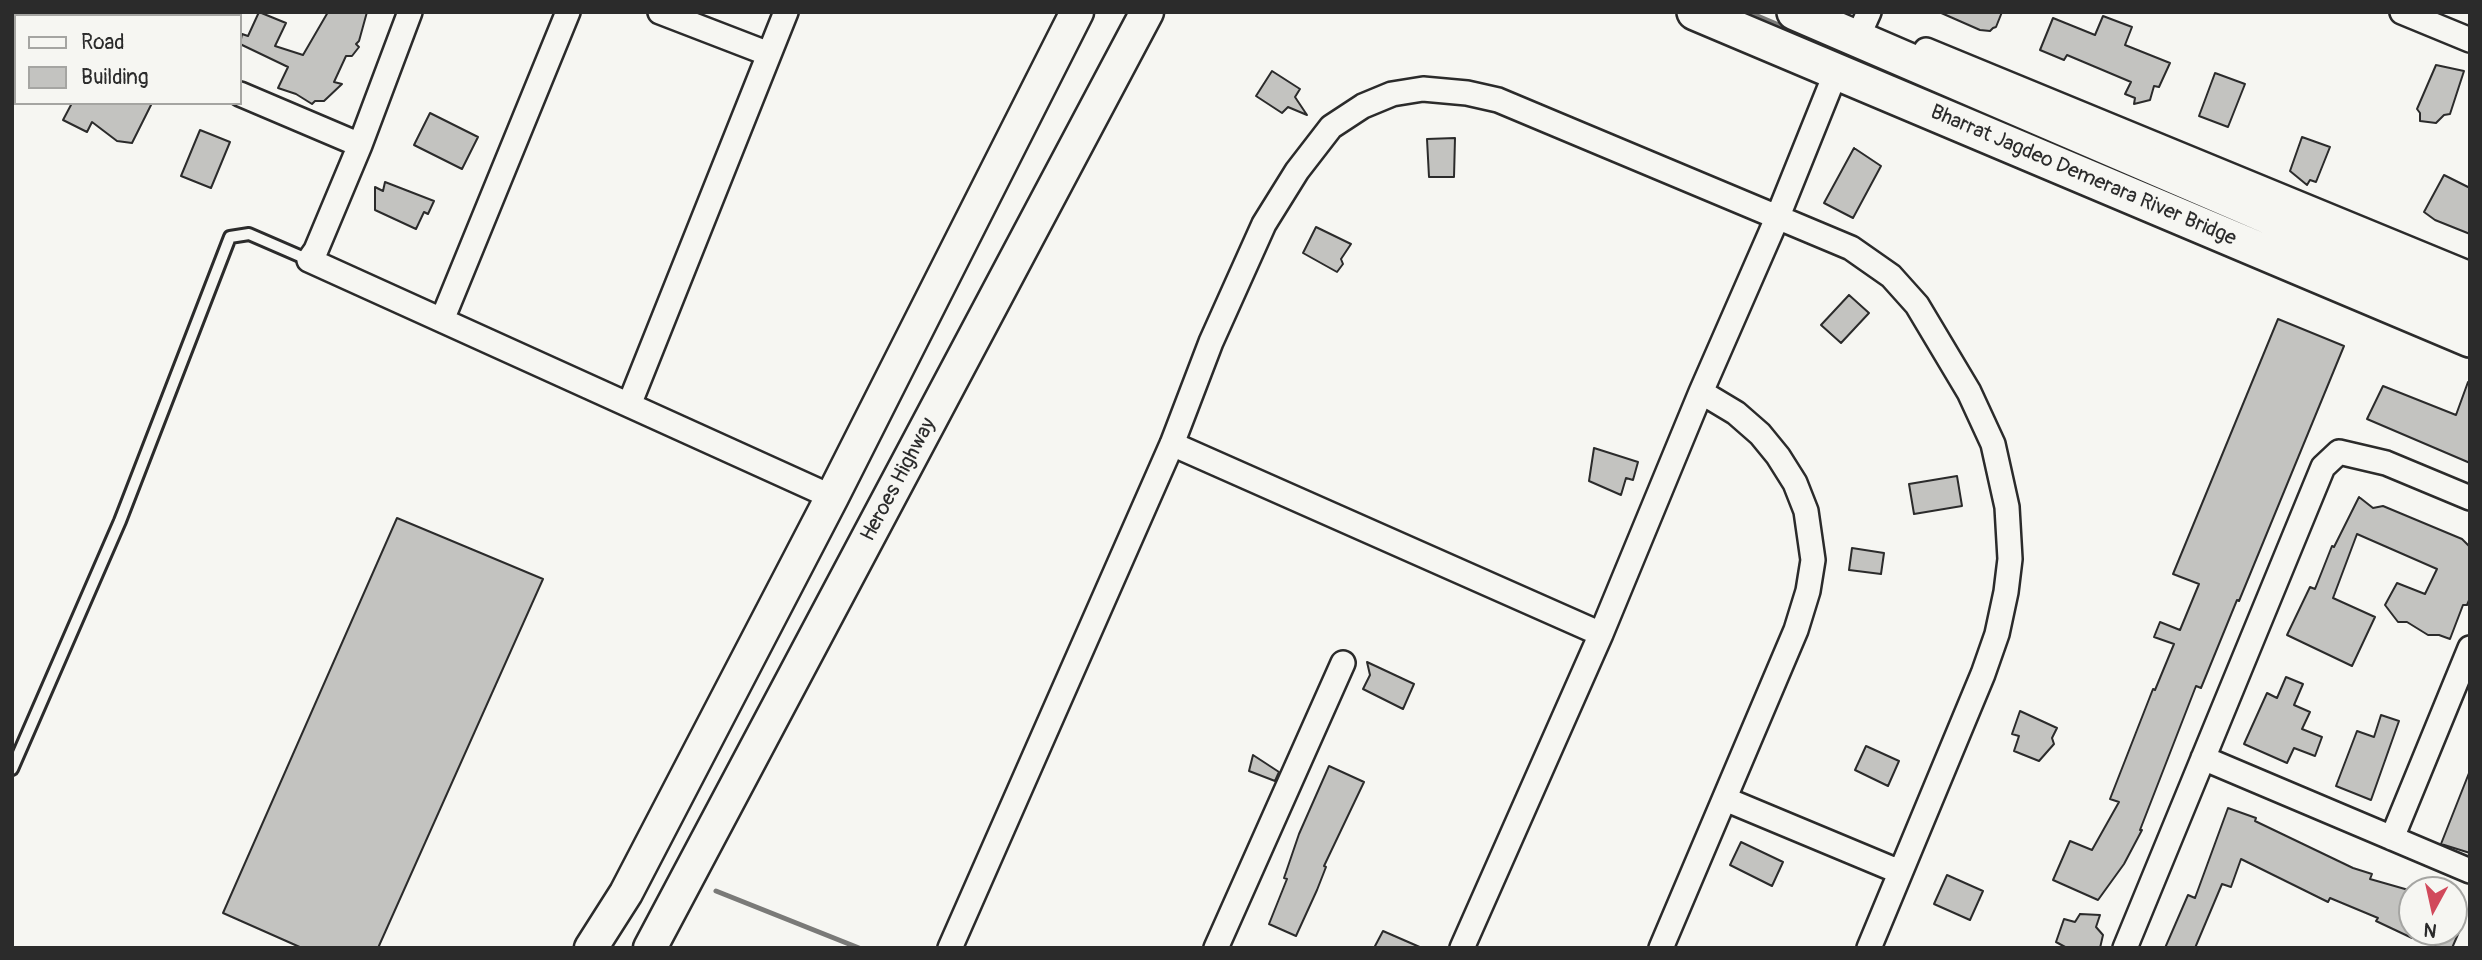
<!DOCTYPE html>
<style>
body{margin:0}
#map{position:relative;width:2482px;height:960px;overflow:hidden;background:#f6f6f2;font-family:Pangolin,sans-serif}
canvas{display:block}
.frame{position:absolute;inset:0;border:14px solid #2b2b2b;pointer-events:none}
.legend{position:absolute;left:14px;top:14px;width:228px;height:91px;box-sizing:border-box;background:#f6f6f2;border:2px solid #a5a5a2;margin:0;padding:9px 12px;list-style:none;font-size:21px;color:#2b2b2b}
.legend li{display:flex;align-items:center;gap:14px;height:35px}
.legend b{width:35px;border:2px solid #a5a5a2}
.north{position:absolute;left:2398px;top:876px;width:70px;height:70px;box-sizing:border-box;background:#f6f6f2;border:2px solid #a5a5a2;border-radius:50%;rotate:188deg;font-size:19px;font-weight:700;line-height:28px;text-align:center;color:#2b2b2b}
.north::after{content:'';display:block;margin:auto;width:24px;height:32px;background:#d1495b;clip-path:polygon(50% 0,100% 100%,50% 72%,0 100%)}
</style>
<div id="map">
<canvas width="2482" height="960"></canvas>
<div class="frame"></div>
<ul class="legend">
<li><b style="height:9px;background:#f6f6f2"></b>Road</li>
<li><b style="height:19px;background:#c3c3c0"></b>Building</li>
</ul>
<div class="north">N</div>
</div>
<script>
const ctx = document.querySelector('canvas').getContext('2d');
ctx.lineJoin = 'round';
function toPath(rows) {
  const path = new Path2D();
  for (const r of rows) {
    path.moveTo(r[0], r[1]);
    for (let i = 2; i < r.length; i += 2) path.lineTo(r[i], r[i + 1]);
  }
  return path;
}
function strokePath(path, color, width, dash) {
  ctx.strokeStyle = color;
  ctx.lineWidth = width;
  ctx.lineCap = dash ? 'butt' : 'round';
  ctx.setLineDash(dash || []);
  ctx.stroke(path);
}
function fill(path, color) {
  ctx.fillStyle = color;
  ctx.fill(path, 'evenodd');
}
function drawText(font, color, halo, rows, align = 'center') {
  ctx.font = font + ' Pangolin,sans-serif';
  ctx.lineWidth = 5;
  ctx.setLineDash([]);
  ctx.textBaseline = 'middle';
  ctx.strokeStyle = halo;
  ctx.fillStyle = color;
  for (const [text, x, y, turn = 0] of rows) {
    ctx.save();
    ctx.translate(x, y);
    ctx.rotate((+turn || 0) * Math.PI / 180);
    ctx.textAlign = isNaN(turn) ? turn : align;
    if (halo) ctx.strokeText(text, 0, 0);
    ctx.fillText(text, 0, 0);
    ctx.restore();
  }
}
strokePath(toPath([
 [1748,12,1949,97],
 [716,891,859,948]
]), '#7a7a78', 5);
const building = toPath([
 [259,12,286,23,275,46,303,55,328,12,367,12,359,41,356,44,359,47,352,56,346,56,334,82,342,84,324,101,315,101,312,104,296,94,278,88,288,67,240,44,242,34,248,36,259,12],
 [1939,12,2002,12,1996,27,1993,28,1990,31,1980,30,1939,12],
 [2103,16,2132,27,2125,45,2170,63,2159,87,2154,86,2150,100,2134,104,2135,98,2125,94,2131,82,2067,55,2064,60,2040,50,2053,18,2095,35,2103,16],
 [2436,65,2464,71,2450,114,2444,115,2436,123,2420,121,2420,113,2417,109,2436,65],
 [1272,71,1300,89,1295,97,1307,115,1288,107,1282,113,1256,96,1272,71],
 [2215,73,2245,84,2228,127,2199,116,2215,73],
 [72,103,152,103,132,143,117,141,92,122,87,132,63,120,72,103],
 [430,113,478,137,462,169,414,145,430,113],
 [200,130,230,142,211,188,181,176,200,130],
 [2302,137,2330,147,2316,182,2310,180,2307,185,2290,171,2302,137],
 [1455,138,1454,177,1429,177,1427,139,1455,138],
 [1854,148,1881,166,1853,218,1824,203,1854,148],
 [2444,175,2470,188,2470,234,2435,220,2424,212,2444,175],
 [385,182,434,201,428,214,424,212,416,229,375,210,375,187,383,191,385,182],
 [1316,227,1351,244,1341,259,1343,264,1337,272,1303,253,1316,227],
 [1849,295,1869,313,1841,343,1821,325,1849,295],
 [2278,319,2344,346,2239,601,2237,600,2201,688,2196,686,2140,830,2142,830,2124,864,2098,900,2053,880,2070,841,2092,850,2119,802,2110,799,2153,689,2155,690,2174,644,2154,637,2160,622,2180,630,2199,584,2173,574,2278,319],
 [2468,382,2470,383,2470,463,2367,419,2383,386,2456,415,2468,382],
 [1594,448,1638,462,1633,480,1626,478,1621,495,1589,481,1594,448],
 [1957,476,1962,506,1914,514,1909,484,1957,476],
 [2359,497,2373,508,2383,506,2462,539,2470,547,2470,598,2467,605,2463,605,2450,639,2439,635,2428,635,2407,622,2398,622,2385,605,2397,583,2425,594,2437,569,2357,534,2333,598,2375,617,2352,666,2287,635,2310,587,2315,589,2332,546,2334,547,2359,497],
 [397,518,543,579,378,948,302,948,223,913,397,518],
 [1852,548,1884,553,1881,574,1849,570,1852,548],
 [1367,662,1414,684,1403,709,1363,689,1370,675,1367,662],
 [2286,677,2303,684,2294,705,2310,712,2302,729,2322,737,2315,756,2294,748,2287,763,2244,744,2267,693,2277,698,2286,677],
 [2020,711,2057,728,2052,738,2054,744,2039,761,2014,751,2019,736,2012,734,2020,711],
 [2381,715,2399,721,2371,800,2336,786,2357,731,2374,737,2381,715],
 [1866,746,1899,761,1888,786,1855,770,1866,746],
 [1253,755,1279,772,1275,781,1249,771,1253,755],
 [1329,766,1364,782,1324,866,1326,867,1317,890,1296,936,1269,924,1287,879,1284,878,1299,834,1329,766],
 [2469,773,2470,774,2470,853,2441,844,2469,773],
 [2228,808,2256,818,2255,821,2353,868,2372,874,2370,879,2412,891,2412,932,2459,932,2452,948,2439,948,2412,935,2412,938,2376,921,2378,918,2330,898,2328,902,2241,859,2231,887,2222,884,2195,948,2165,948,2188,895,2195,898,2228,808],
 [1741,842,1783,862,1772,886,1730,865,1741,842],
 [1947,875,1983,891,1970,920,1934,904,1947,875],
 [2080,914,2100,915,2096,927,2103,935,2100,948,2067,948,2056,942,2064,919,2075,922,2080,914],
 [1383,931,1422,948,1374,948,1383,931]
]);
fill(building, '#c3c3c0');
strokePath(building, '#2b2b2b', 2);
const service = toPath([
 [12,769,120,521,230,237,249,234,309,260]
]);
const minor = toPath([
 [44,12,53,16],
 [660,12,769,54],
 [2402,12,2470,40],
 [1857,39,1869,12],
 [1926,50,2470,274],
 [240,94,360,145,410,12],
 [360,145,316,250,309,260,832,497],
 [442,320,568,12],
 [629,405,786,12],
 [1172,444,1601,634],
 [2203,758,2470,871],
 [1725,799,1900,872],
 [2392,838,2470,648],
 [950,948,1172,444,1211,342,1264,224,1297,171,1331,127,1363,106,1392,94,1423,89,1467,93,1498,100,1851,248,1891,276,1917,305,1969,392,1993,444,2007,507,2010,559,2006,592,1997,634,1983,674,1869,948],
 [1216,948,1343,663],
 [1462,948,1601,634,1701,392,1778,216,1836,72],
 [1661,948,1796,630,1808,591,1813,560,1806,511,1795,483,1778,456,1760,434,1736,413,1701,392],
 [2125,948,2323,467,2339,452,2386,463,2470,498]
]);
const secondary = toPath([
 [591,948,626,893,832,497,1077,12],
 [650,948,1147,12]
]);
const primary = toPath([
 [1695,12,2470,339],
 [1795,12,2470,303]
]);
strokePath(service, '#2b2b2b', 16);
strokePath(minor, '#2b2b2b', 28);
strokePath(secondary, '#2b2b2b', 37);
strokePath(primary, '#2b2b2b', 40);
strokePath(service, '#f6f6f2', 10);
strokePath(minor, '#f6f6f2', 23);
strokePath(secondary, '#f6f6f2', 32);
strokePath(primary, '#f6f6f2', 35);
drawText('21px', '#2b2b2b', '#f6f6f2', [
 ["Bharrat Jagdeo Demerara River Bridge",2083,176,23],
 ["Heroes Highway",899,480,-62]
]);
</script>
